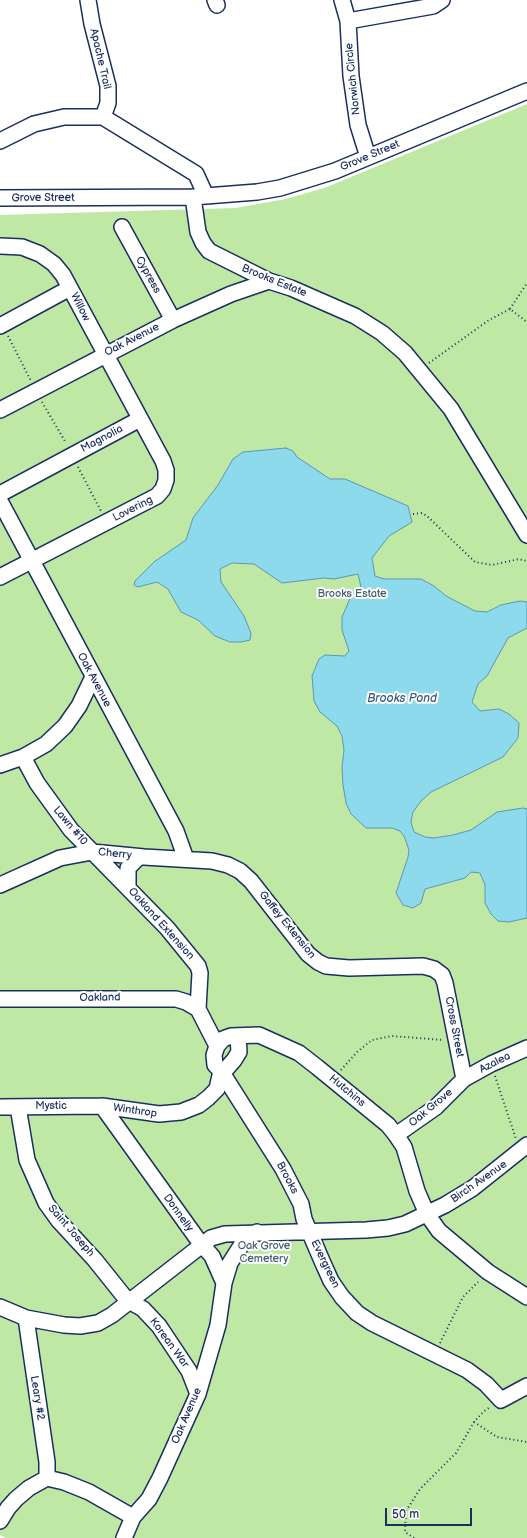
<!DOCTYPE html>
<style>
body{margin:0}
#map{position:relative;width:527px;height:1538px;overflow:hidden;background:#fff;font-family:"Balsamiq Sans",sans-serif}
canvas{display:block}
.scale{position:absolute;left:385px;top:1508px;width:87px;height:18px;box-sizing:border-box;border:2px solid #1b2f5e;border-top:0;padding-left:5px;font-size:12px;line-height:14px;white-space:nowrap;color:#1b2f5e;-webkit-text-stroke:3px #fff;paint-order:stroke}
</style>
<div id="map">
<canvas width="527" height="1538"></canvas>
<div class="scale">50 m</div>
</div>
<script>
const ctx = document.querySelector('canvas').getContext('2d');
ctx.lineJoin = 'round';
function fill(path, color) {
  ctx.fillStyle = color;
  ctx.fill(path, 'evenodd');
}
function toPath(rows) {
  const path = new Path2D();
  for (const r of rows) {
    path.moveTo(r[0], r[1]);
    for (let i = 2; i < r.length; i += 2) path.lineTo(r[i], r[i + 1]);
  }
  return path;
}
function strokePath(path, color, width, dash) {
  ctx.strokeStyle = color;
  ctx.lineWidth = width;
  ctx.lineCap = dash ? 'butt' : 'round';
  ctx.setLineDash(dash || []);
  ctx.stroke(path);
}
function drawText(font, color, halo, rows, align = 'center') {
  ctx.font = font + ' "Balsamiq Sans",sans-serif';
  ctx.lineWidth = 4;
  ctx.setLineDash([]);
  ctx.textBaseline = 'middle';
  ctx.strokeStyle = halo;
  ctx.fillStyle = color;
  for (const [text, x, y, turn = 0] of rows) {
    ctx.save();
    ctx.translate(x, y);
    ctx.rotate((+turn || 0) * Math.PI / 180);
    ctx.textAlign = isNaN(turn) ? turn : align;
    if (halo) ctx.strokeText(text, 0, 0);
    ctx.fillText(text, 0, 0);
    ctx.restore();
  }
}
fill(toPath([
 [527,104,527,1538,6,1538,0,1535,0,215,235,208,286,199,327,187]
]), '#bee8a4');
const water = toPath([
 [286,448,293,451,297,457,330,479,345,479,408,506,412,522,389,536,372,558,375,576,384,579,421,579,434,586,446,596,475,611,487,612,501,605,520,601,527,602,527,628,508,638,487,676,478,684,472,702,480,711,499,709,509,714,519,723,518,738,503,757,431,792,421,801,413,812,411,822,414,832,425,837,434,838,453,835,471,830,497,812,523,808,527,809,527,918,509,922,498,921,491,914,485,903,485,885,480,873,471,872,465,878,425,889,421,903,413,908,403,905,396,893,408,857,409,850,404,836,400,831,392,828,366,828,351,814,346,803,343,785,342,767,344,750,342,736,337,726,320,712,314,701,312,676,319,659,325,655,345,656,349,651,342,630,342,617,352,594,361,587,358,574,334,579,324,578,282,583,254,564,232,563,220,569,221,582,244,616,251,633,250,640,241,642,230,642,215,636,198,620,181,612,168,589,157,582,138,587,134,585,135,581,154,562,186,540,193,518,218,485,233,459,243,452,286,448]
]);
fill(water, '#8ddaed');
strokePath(water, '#5f96b4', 1);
const minor = toPath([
 [88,0,92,24,108,86,108,103,103,117],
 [215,0,217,5],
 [342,0,348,21,351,76,358,125,368,157],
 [348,21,433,6,442,0],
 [0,141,34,124,64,117,103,117,196,174,206,196],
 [193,197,198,232,203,243,209,251,269,281,291,288,355,316,382,333,405,353,451,409,527,535],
 [0,198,193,197,257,192,280,188,335,171,527,91],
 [122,227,173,320],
 [0,246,22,247,40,254,54,264,63,275,163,461,166,470,166,480,163,489,157,496,0,577],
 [0,326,70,288],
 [0,410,173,320,231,294,269,281],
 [0,494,140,419],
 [0,501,176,831,186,859],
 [23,757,37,783,71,830,167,928,198,966,200,973,198,1009],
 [0,765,23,757,46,744,65,726,79,706,93,677],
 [0,885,60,858,92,852,144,857,212,861,228,865,240,871,251,881,308,954,318,962,326,966,349,968,423,966,434,969,442,975,445,983,464,1079],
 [128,888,128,868,139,857],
 [0,999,176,999,186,1002,198,1009],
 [198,1009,217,1046],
 [221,1071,227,1068,234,1060,239,1052,238,1036],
 [102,1106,201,1244,212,1256,224,1283],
 [0,1107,102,1106,159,1114,181,1112,199,1105,208,1098,217,1089,221,1071],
 [18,1107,27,1160,46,1203,59,1221,95,1260,123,1295,129,1301,143,1309,159,1326,189,1371,198,1394],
 [396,1135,436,1107,464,1079,491,1064,527,1048],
 [527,1297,488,1272,439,1231,427,1214,417,1191,404,1147,396,1135,388,1125,317,1067,299,1053,259,1035,231,1036,223,1039,217,1046,214,1055,215,1065,221,1071,283,1169,301,1204,304,1219,322,1261,331,1281,342,1297,357,1313,372,1323,467,1370,486,1384,501,1400,527,1386],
 [0,1307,26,1318,64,1325,80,1326,98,1323,112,1315,211,1238,225,1234,366,1230,388,1228,405,1224,445,1205,473,1188,527,1145],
 [26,1318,47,1462,47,1478],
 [47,1478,64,1482,89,1492,133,1517],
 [0,1521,8,1508,16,1499,29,1488,47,1478],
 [124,1538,133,1517,149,1499,160,1478,198,1394,218,1325,224,1283,230,1263,244,1241,257,1232]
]);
strokePath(minor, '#1b2f5e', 18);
strokePath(toPath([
 [510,309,527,283],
 [8,336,31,381],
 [429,363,489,320,510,309,527,322],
 [42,402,66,443],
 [78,467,101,511],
 [413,514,422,513,427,516,475,562,492,565,519,559,527,561],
 [341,1070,357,1052,372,1040,392,1036,443,1040],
 [495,1076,516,1139],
 [440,1343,463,1297,478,1282],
 [474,1422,497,1437,527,1442],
 [414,1538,405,1532,406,1511,420,1489,456,1453,474,1422,483,1412,490,1407]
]), '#1b2f5e', 2, [1, 3]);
strokePath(minor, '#fff', 15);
drawText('11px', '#1b2f5e', '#fff', [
 ["Apache Trail",100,59,77],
 ["Norwich Circle",353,79,-96],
 ["Grove Street",370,156,-23],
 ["Grove Street",43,198],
 ["Cypress",148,275,61],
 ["Brooks Estate",274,281,22],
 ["Willow",80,307,63],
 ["Oak Avenue",132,340,-27],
 ["Magnolia",102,439,-28],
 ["Lovering",133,509,-27],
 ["Oak Avenue",94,680,62],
 ["Lawn #10",70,826,50],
 ["Cherry",115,854,6],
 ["Oakland Extension",161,924,48],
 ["Gaffey Extension",287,925,51],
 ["Oakland",100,998,-1],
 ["Cross Street",454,1027,79],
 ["Azalea",495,1063,-27],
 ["Hutchins",347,1091,40],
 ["Mystic",51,1106],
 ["Oak Grove",431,1108,-40],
 ["Winthrop",135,1111,8],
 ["Brooks",287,1178,62],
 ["Birch Avenue",479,1182,-35],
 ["Donnelly",178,1213,54],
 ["Saint Joseph",71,1231,49],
 ["Evergreen",325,1264,64],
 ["Korean War",169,1343,54],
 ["Leary #2",37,1398,81],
 ["Oak Avenue",187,1416,-67]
]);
drawText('11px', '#445d70', '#fff', [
 ["Brooks Estate",352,594],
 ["Oak Grove",264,1246],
 ["Cemetery",264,1259]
]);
drawText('italic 12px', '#385a82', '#fff', [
 ["Brooks Pond",402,699]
]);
</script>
